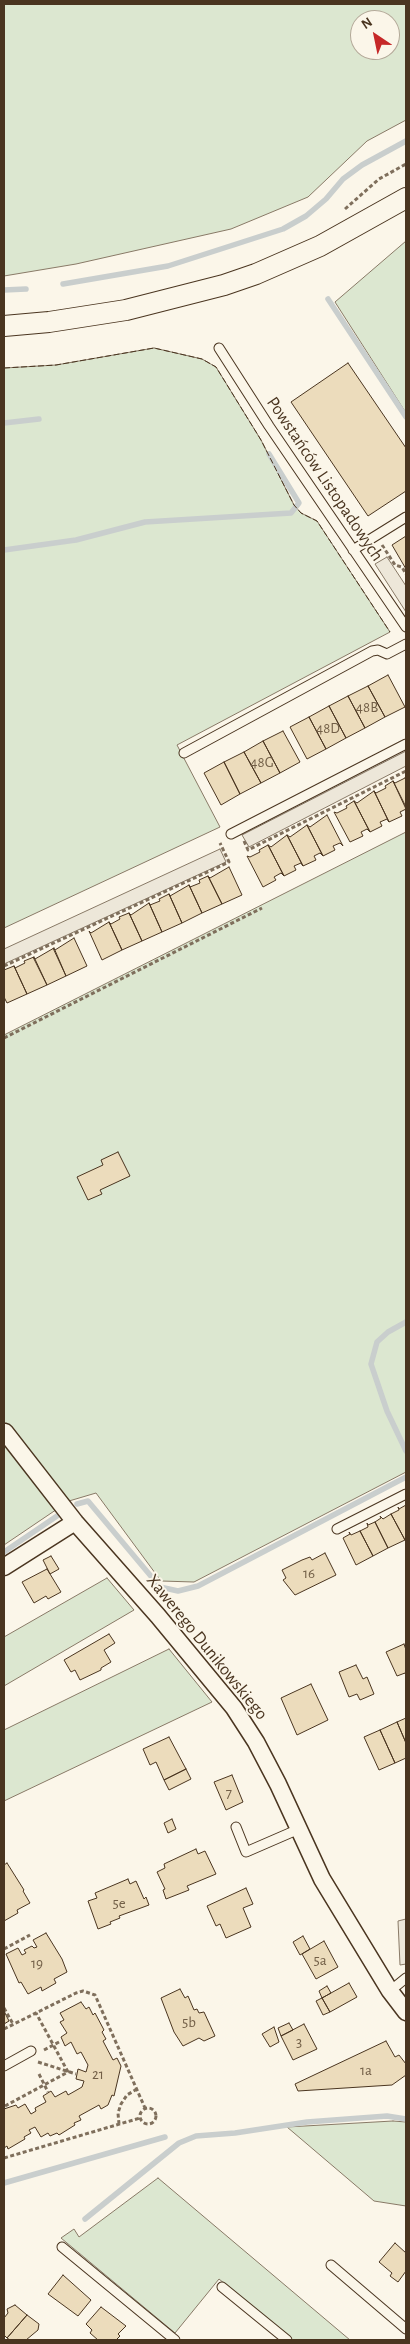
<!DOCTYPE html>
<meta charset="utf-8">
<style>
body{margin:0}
#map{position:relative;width:410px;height:2344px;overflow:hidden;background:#fbf6e9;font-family:"Alegreya Sans",sans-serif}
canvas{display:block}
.frame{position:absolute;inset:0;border:5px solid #4a3520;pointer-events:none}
.north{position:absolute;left:350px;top:10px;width:50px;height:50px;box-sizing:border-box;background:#fbf6e9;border:1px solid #b4a999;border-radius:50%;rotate:326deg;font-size:14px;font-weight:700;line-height:20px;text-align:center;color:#4a3520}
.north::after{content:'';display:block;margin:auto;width:18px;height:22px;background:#c62828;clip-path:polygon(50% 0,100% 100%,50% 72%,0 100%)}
</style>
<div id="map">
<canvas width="410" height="2344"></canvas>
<div class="frame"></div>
<div class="north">N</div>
</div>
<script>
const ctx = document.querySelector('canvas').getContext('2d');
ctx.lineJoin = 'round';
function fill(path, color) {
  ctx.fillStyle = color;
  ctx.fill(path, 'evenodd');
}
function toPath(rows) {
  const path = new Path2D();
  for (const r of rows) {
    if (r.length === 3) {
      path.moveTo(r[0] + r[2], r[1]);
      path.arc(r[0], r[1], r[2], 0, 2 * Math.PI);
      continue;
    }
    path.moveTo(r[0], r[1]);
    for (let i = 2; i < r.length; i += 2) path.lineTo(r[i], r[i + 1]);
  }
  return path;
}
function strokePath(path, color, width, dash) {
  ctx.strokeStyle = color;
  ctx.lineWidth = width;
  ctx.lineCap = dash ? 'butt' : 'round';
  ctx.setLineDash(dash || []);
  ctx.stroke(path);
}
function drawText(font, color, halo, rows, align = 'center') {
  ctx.font = font + ' "Alegreya Sans",sans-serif';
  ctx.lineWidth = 4;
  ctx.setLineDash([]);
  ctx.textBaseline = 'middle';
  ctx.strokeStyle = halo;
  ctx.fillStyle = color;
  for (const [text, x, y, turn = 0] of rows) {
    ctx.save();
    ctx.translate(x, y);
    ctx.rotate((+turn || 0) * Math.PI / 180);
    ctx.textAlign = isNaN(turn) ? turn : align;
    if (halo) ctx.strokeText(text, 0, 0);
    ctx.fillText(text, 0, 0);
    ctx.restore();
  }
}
const green = toPath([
 [4,4,406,4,406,120,367,141,308,197,231,229,76,264,4,276,4,4],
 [360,20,390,20,390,50,360,50,360,20],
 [406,241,406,413,335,302,406,241],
 [154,348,202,359,216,367,261,440,294,505,301,513,317,521,390,632,177,745,220,827,4,928,4,368,56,365,154,348],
 [406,832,406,1472,194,1582,161,1581,96,1493,69,1501,4,1545,4,1035,406,832],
 [107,1578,134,1610,4,1686,4,1637,107,1578],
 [169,1649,212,1702,4,1801,4,1730,169,1649],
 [393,2121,406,2122,406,2206,374,2201,287,2127,393,2121],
 [158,2178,350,2340,293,2340,219,2279,175,2333,61,2238,74,2229,79,2237,158,2178]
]);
fill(green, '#dce7d0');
strokePath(green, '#887966', 1);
const parking = toPath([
 [387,557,406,586,406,612,375,564,387,557],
 [406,751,406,766,249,847,242,835,406,751],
 [220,849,226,862,4,964,4,949,220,849],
 [406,1919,406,1964,400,1965,398,1921,406,1919]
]);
fill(parking, '#ede7d9');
strokePath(parking, '#887966', 1);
strokePath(toPath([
 [63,284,168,266,283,229,306,216,326,199,343,179,362,165,406,141],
 [4,290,26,289],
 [328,299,406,417],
 [4,423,39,419],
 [4,550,76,540,145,522,291,513,299,503,269,454],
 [406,1322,388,1332,377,1342,371,1364,387,1411,406,1451],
 [77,1504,88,1501,160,1587,178,1591,198,1586,406,1477],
 [4,1552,57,1516],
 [4,2183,165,2137],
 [85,2219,179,2143,196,2136,235,2133,307,2122,387,2116,406,2119]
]), '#c9cecd', 5.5);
const building = toPath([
 [348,363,406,448,406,491,368,516,291,402,348,363],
 [406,536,406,569,392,545,406,536],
 [388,675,405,707,385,717,368,686,388,675],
 [368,686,385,717,365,728,348,696,368,686],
 [348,696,365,728,346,738,329,706,348,696],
 [329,706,346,738,326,749,309,717,329,706],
 [309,717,326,749,307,759,290,727,309,717],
 [283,731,300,762,280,773,263,741,283,731],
 [263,741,280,773,261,783,244,752,263,741],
 [244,752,261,783,240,794,224,762,244,752],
 [224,762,240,794,221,805,204,773,224,762],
 [406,775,406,807,393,781,395,783,405,778,406,775],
 [393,781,406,809,400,812,402,816,389,822,374,791,376,793,386,788,385,786,393,781],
 [374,791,389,822,387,819,380,822,382,826,370,832,354,801,357,803,374,791],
 [354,801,370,832,367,829,361,832,363,836,350,842,334,812,337,813,347,808,346,806,354,801],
 [327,815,343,846,340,843,333,846,335,850,323,856,307,825,310,827,327,815],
 [307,825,323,856,320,853,314,856,316,860,303,866,287,835,290,837,307,825],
 [287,835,303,866,301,863,294,866,296,870,284,876,268,845,271,847,287,835],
 [268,845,284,876,281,873,274,877,276,880,263,887,247,856,250,857,260,852,259,850,268,845],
 [229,867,242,895,222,904,208,876,210,878,229,867],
 [208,876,222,904,202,913,189,885,190,887,200,883,199,880,208,876],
 [189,885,202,913,182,923,169,894,170,896,189,885],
 [169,894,182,923,162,932,149,903,150,905,160,901,159,899,169,894],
 [149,903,162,932,142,941,129,913,131,915,149,903],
 [129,913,142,941,122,950,109,922,111,924,120,919,119,917,129,913],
 [109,922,122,950,102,960,89,931,91,933,109,922],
 [74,938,87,966,66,976,53,948,55,950,74,938],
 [54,948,66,976,47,985,33,957,35,959,54,948],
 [34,957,47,985,27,994,14,966,15,968,25,963,24,961,34,957],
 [14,966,27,994,7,1003,4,997,4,970,14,966],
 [118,1152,130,1176,100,1190,102,1194,88,1200,77,1177,103,1165,101,1160,118,1152],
 [406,1505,406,1539,405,1540,391,1514,399,1510,398,1507,399,1509,406,1505],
 [391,1514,405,1540,388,1548,375,1522,381,1518,380,1516,383,1519,391,1514],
 [375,1522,388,1548,373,1556,360,1531,368,1527,367,1523,368,1525,375,1522],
 [360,1531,373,1556,356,1565,343,1538,350,1534,349,1532,351,1535,360,1531],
 [325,1553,336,1575,295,1595,283,1580,286,1578,282,1570,302,1560,310,1557,312,1560,325,1553],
 [51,1556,59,1569,50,1574,43,1560,51,1556],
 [47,1569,61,1592,48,1599,46,1596,34,1603,22,1582,47,1569],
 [109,1634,115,1643,104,1650,111,1662,101,1668,101,1670,80,1680,75,1670,71,1672,64,1660,109,1634],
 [404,1644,406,1650,406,1676,405,1673,397,1676,386,1652,404,1644],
 [356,1665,363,1679,367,1677,374,1694,360,1700,357,1694,349,1697,339,1672,356,1665],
 [311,1684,328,1720,297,1735,281,1698,311,1684],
 [406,1718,406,1743,397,1722,406,1718],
 [397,1722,406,1743,406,1758,395,1763,380,1730,397,1722],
 [380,1730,395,1763,379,1770,364,1737,380,1730],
 [169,1737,186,1769,164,1780,156,1762,150,1765,143,1749,169,1737],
 [186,1769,191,1779,169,1790,164,1780,186,1769],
 [232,1775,243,1802,226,1810,214,1782,232,1775],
 [172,1819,176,1829,168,1833,164,1823,172,1819],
 [196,1849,198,1854,205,1851,216,1874,187,1886,189,1890,166,1899,163,1890,165,1889,157,1872,165,1868,164,1864,196,1849],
 [7,1863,24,1890,23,1891,30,1903,17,1910,18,1913,4,1921,4,1865,7,1863],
 [128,1879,130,1884,136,1881,144,1899,146,1897,149,1905,119,1916,120,1918,110,1922,111,1924,98,1929,88,1901,97,1898,95,1893,128,1879],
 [246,1888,253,1904,243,1908,251,1927,226,1938,220,1924,216,1926,207,1906,246,1888],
 [46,1933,62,1959,67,1972,54,1979,56,1983,42,1991,41,1987,28,1994,21,1982,19,1983,6,1954,18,1948,22,1955,26,1953,24,1950,32,1946,34,1948,37,1947,33,1940,46,1933],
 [303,1936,310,1949,300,1955,293,1942,303,1936],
 [324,1941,338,1967,316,1979,302,1954,324,1941],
 [349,1983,357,1997,330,2012,322,1998,349,1983],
 [327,1986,331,1993,322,1998,319,1991,327,1986],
 [180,1989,185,1998,188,1996,194,2010,197,2009,199,2013,204,2012,215,2036,204,2041,199,2038,183,2046,174,2032,161,1998,180,1989],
 [322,1998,330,2012,323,2015,316,2001,322,1998],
 [81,2002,86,2009,89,2007,93,2015,95,2013,104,2030,102,2032,106,2039,103,2041,113,2060,117,2058,121,2066,114,2096,112,2095,108,2105,101,2109,99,2105,79,2116,81,2120,74,2123,75,2125,59,2135,57,2133,50,2136,48,2133,41,2137,35,2127,29,2130,31,2133,24,2137,25,2139,8,2149,7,2146,4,2148,4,2109,16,2105,18,2108,25,2104,31,2114,36,2111,35,2108,46,2102,43,2096,51,2091,55,2097,66,2091,68,2095,82,2087,84,2081,76,2079,78,2069,86,2072,88,2065,81,2052,77,2054,71,2042,65,2046,61,2037,67,2033,60,2022,64,2020,60,2013,81,2002],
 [5,2013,9,2021,4,2024,4,2014,5,2013],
 [289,2023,293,2030,281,2036,278,2028,289,2023],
 [304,2024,317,2049,293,2060,281,2036,304,2024],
 [274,2027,279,2042,270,2047,262,2034,274,2027],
 [386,2041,395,2057,399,2055,406,2064,406,2075,392,2085,298,2091,295,2084,386,2041],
 [395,2243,406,2253,406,2271,398,2282,390,2276,392,2273,379,2262,395,2243],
 [63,2275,91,2300,78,2316,48,2294,63,2275],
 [15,2305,27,2315,7,2338,4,2335,4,2318,8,2313,7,2309,15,2305],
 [101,2307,126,2326,118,2334,120,2336,116,2340,98,2340,90,2333,92,2330,86,2324,101,2307],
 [27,2315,39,2324,38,2330,26,2340,10,2340,7,2338,27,2315]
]);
fill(building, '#ecdcbc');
strokePath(building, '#4a3520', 1);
const service = toPath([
 [219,348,269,426,406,627],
 [353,550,406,517],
 [184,753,372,651,378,650,387,654,406,644],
 [231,834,406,744],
 [337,1529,406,1494],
 [236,1827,246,1852,299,1829],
 [390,1991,406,1978],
 [4,2066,31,2051],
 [62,2247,175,2340],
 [331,2265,406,2329],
 [222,2287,287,2340]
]);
const minor = toPath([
 [5,1432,75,1522,158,1616,234,1708,256,1742,278,1784,322,1879,390,1991,406,2012],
 [4,1567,75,1522]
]);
const tertiary = toPath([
 [4,326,49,322,126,310,224,285,256,274,320,246,406,198]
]);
strokePath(service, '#4a3520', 11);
strokePath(minor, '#4a3520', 19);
strokePath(tertiary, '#4a3520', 22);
strokePath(toPath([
 [345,209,379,179,406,164],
 [382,545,395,565,402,567,406,574],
 [244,841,248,850,406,771],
 [4,966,229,862,220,843],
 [4,1038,262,908],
 [4,1949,30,1935],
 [4,2008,13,2024],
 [4,2029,76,1993,83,1991,95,1995,145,2108],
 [44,2050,61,2041],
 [38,2062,76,2074],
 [39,2074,48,2092],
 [5,2106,68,2072,36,2013],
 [148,2116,8],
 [119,2124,118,2113,121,2104,127,2095,137,2089],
 [4,2158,140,2118]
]), '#7f6f5c', 3, [4, 2.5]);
strokePath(service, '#fbf6e9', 9);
strokePath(minor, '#fbf6e9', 16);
strokePath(tertiary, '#fbf6e9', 20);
strokePath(toPath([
 [4,368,56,365,154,348,202,359,216,367,261,440,294,505,301,513,317,521,390,632]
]), '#4a3520', 1, [6, 2.5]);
drawText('15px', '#725f47', null, [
 ["48B",367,707],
 ["48D",328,728],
 ["48G",262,762],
 ["16",309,1573],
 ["7",229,1793],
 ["5e",119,1903],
 ["5a",320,1960],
 ["19",37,1963],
 ["5b",189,2022],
 ["3",299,2042],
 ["1a",366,2070],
 ["21",98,2074]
]);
drawText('18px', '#4a3520', '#fbf6e9', [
 ["Powstańców Listopadowych",325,479,56],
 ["Xawerego Dunikowskiego",207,1647,51]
]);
</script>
